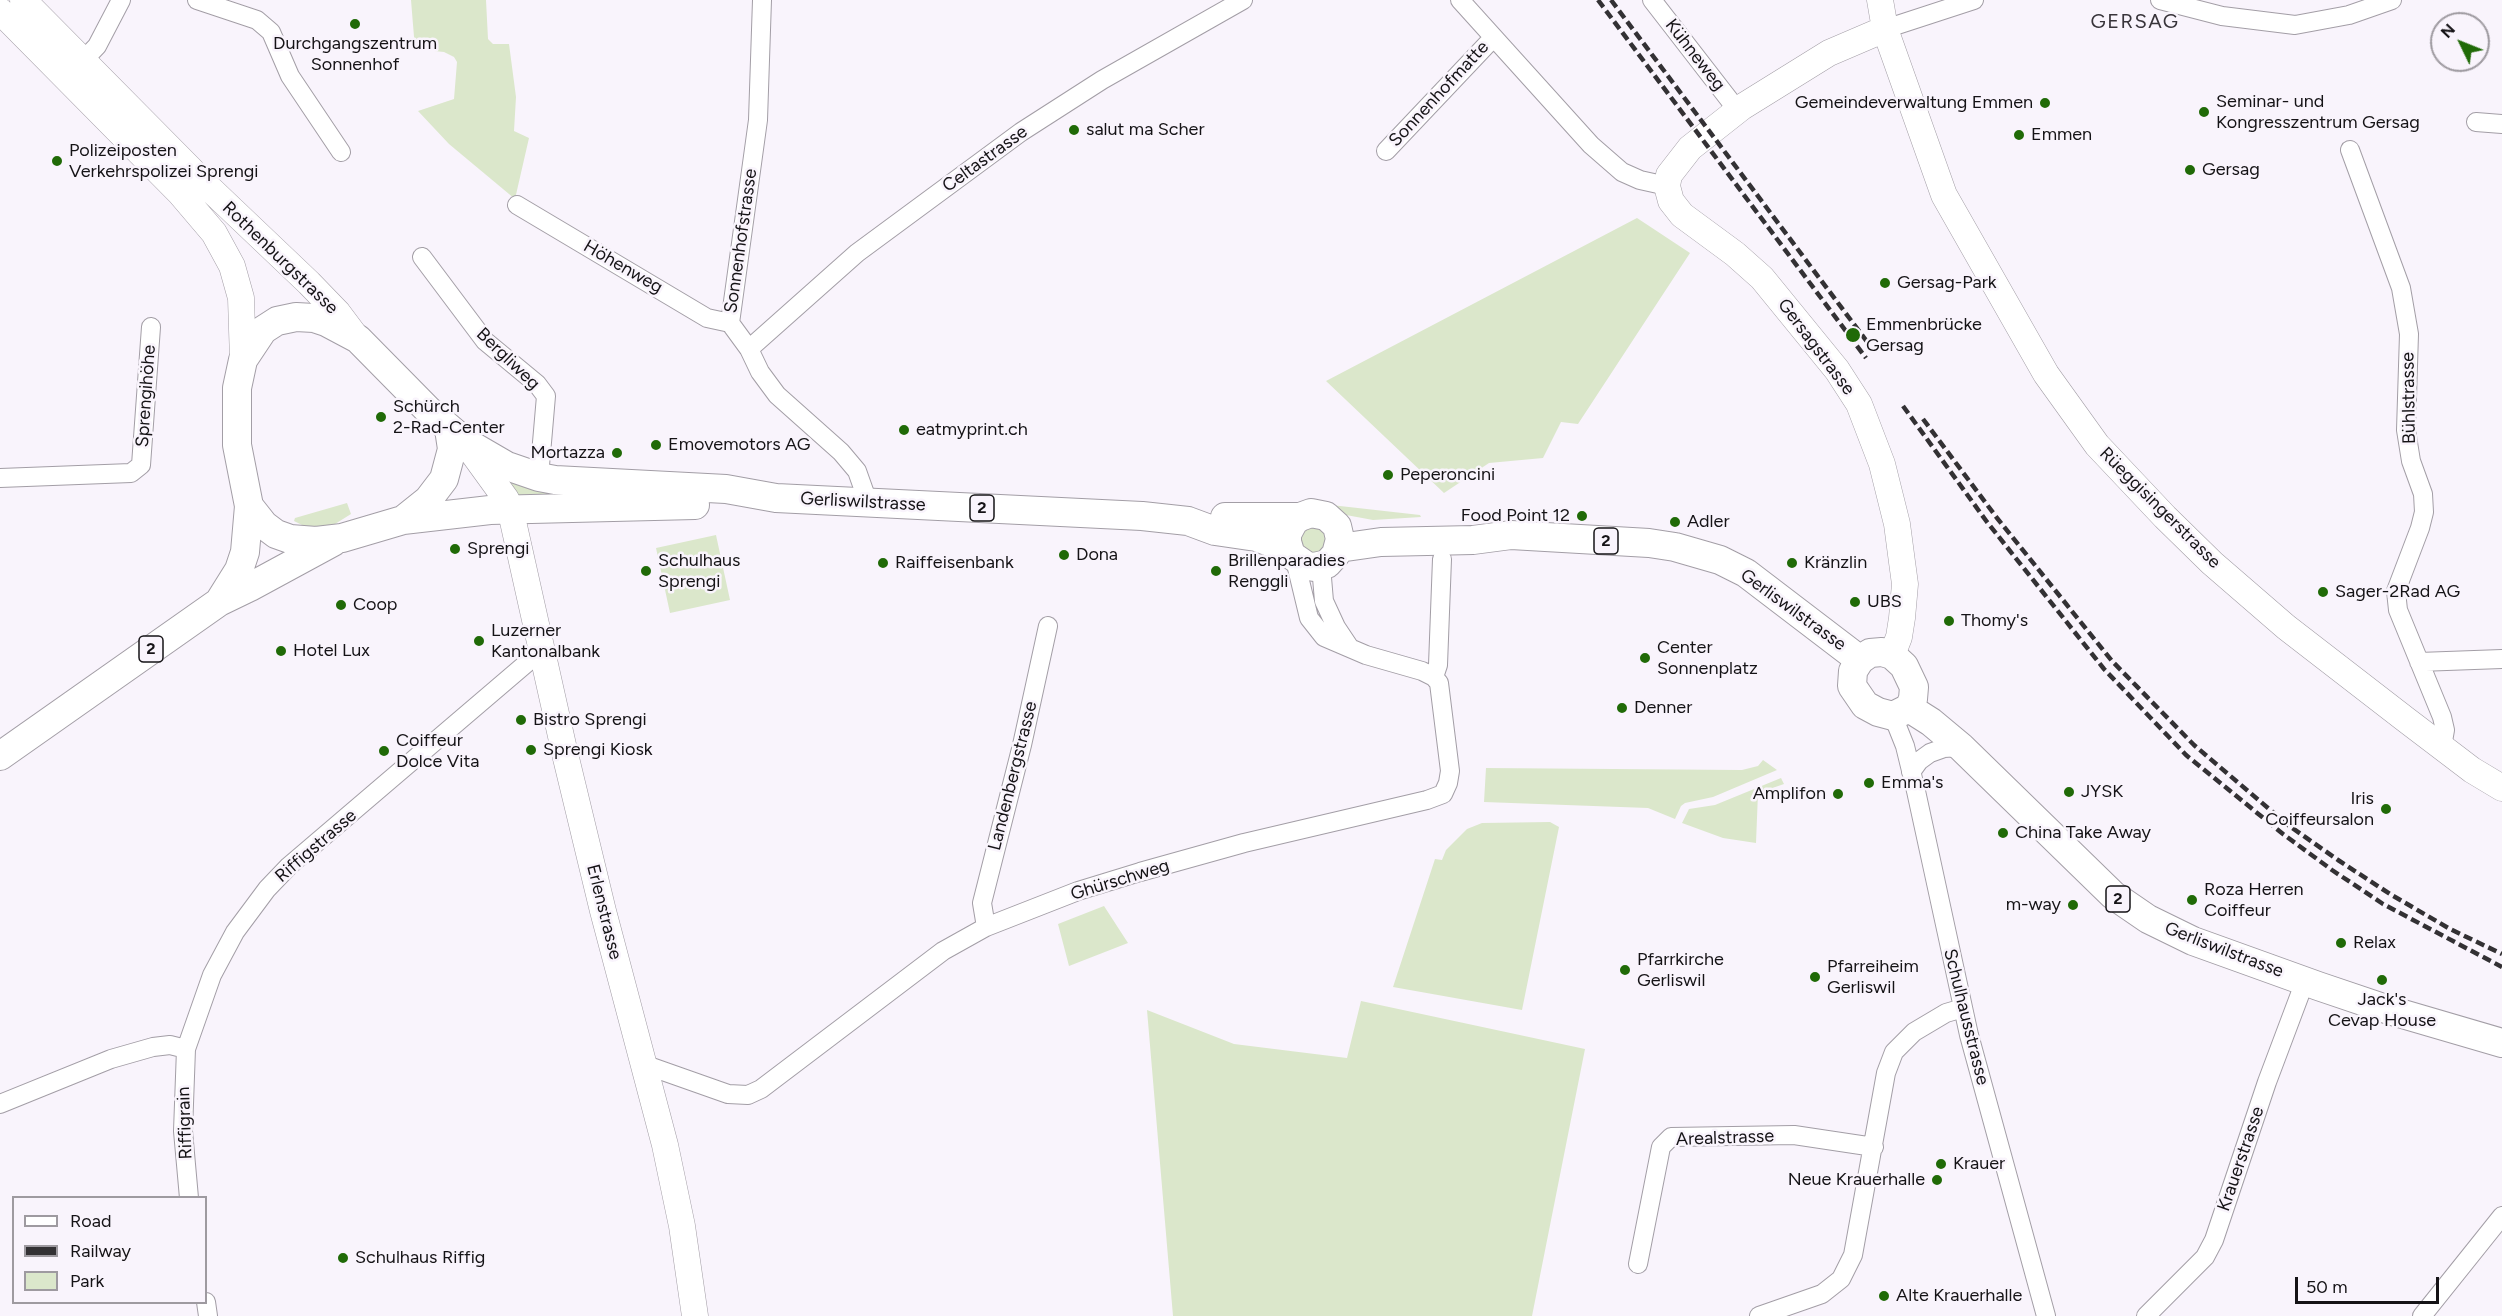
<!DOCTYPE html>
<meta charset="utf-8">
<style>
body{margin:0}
#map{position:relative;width:2502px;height:1316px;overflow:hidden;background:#f9f4fc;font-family:Figtree,sans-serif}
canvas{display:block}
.legend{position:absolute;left:12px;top:1196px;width:195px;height:108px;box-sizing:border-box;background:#f9f4fc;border:2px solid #9e9aa0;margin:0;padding:8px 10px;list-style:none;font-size:18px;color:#151316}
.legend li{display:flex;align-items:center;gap:12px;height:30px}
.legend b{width:30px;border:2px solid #9e9aa0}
.north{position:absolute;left:2430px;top:12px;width:60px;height:60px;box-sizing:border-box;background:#f9f4fc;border:2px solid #9e9aa0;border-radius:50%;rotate:313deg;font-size:16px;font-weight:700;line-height:24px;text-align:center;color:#151316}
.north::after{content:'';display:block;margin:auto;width:21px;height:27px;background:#206a07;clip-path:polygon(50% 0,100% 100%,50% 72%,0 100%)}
.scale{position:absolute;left:2295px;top:1277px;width:144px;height:27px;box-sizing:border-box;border:3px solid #151316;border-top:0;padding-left:8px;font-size:18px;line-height:21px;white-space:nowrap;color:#151316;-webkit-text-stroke:4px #f9f4fc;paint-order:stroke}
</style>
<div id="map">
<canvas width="2502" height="1316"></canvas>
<ul class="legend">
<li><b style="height:8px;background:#fff"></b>Road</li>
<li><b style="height:8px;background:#333134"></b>Railway</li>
<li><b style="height:16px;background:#dbe7cb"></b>Park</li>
</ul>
<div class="north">N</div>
<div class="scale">50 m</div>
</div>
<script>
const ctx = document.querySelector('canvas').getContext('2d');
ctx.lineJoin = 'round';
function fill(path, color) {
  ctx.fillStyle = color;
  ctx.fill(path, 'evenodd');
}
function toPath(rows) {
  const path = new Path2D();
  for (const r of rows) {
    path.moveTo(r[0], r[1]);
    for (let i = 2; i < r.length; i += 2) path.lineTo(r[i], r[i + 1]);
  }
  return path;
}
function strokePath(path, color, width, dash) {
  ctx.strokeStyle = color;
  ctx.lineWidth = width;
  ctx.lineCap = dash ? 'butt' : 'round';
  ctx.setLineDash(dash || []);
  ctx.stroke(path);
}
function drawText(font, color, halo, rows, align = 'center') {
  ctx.font = font + ' Figtree,sans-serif';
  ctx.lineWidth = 5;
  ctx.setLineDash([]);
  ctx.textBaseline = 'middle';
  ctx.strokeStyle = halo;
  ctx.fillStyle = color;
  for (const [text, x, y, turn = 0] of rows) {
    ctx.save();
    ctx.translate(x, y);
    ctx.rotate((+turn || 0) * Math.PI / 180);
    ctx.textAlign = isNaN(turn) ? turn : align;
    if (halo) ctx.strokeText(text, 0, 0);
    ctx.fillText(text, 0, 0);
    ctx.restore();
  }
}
fill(toPath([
 [411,0,486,0,488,39,493,44,509,44,516,97,514,131,529,138,515,199,449,144,418,111,454,99,457,62,454,57,444,52,415,49],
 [1637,218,1690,253,1578,424,1561,422,1543,458,1489,463,1444,493,1326,381],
 [503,479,548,491,547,497,515,497],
 [347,503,351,514,335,524,308,528,294,521,295,518],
 [1331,505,1420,515,1421,517,1373,520,1346,515,1332,509],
 [1311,525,1323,530,1326,539,1323,548,1316,553,1309,553,1302,549,1299,533],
 [716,535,730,600,670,613,656,548],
 [1763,760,1777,770,1713,797,1685,803,1681,806,1675,819,1648,808,1484,802,1486,768,1742,770,1758,766],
 [1781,778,1784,784,1758,793,1756,843,1723,838,1682,823,1689,809,1715,805],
 [1550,822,1559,827,1522,1010,1393,987,1435,859,1442,860,1446,850,1467,829,1482,823],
 [1104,906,1128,943,1069,966,1058,924],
 [1361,1001,1585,1049,1532,1316,1173,1316,1147,1010,1234,1044,1347,1058]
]), '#dbe7cb');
const street = toPath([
 [197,0,257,20,271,32,290,76,341,152],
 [762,0,758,120,730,323,749,349,760,372,777,395,841,452,857,471,868,502],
 [1460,0,1591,145,1622,172,1640,180,1667,186],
 [1652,0,1738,111],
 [2160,0,2222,16,2295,25,2349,15,2392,0],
 [1885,29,1974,0],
 [76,68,97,46,121,0],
 [2476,122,2502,124],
 [2350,150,2401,288,2409,334,2406,430,2411,461,2423,494,2424,512,2420,528,2396,591,2398,610,2442,717,2445,730,2442,747],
 [1386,151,1493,38],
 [517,205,707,318,730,323],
 [422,257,485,341,537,384,546,396,539,477],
 [749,349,857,253,1021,132,1102,80,1243,0],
 [0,478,131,473,141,465,151,327],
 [1321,566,1324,601,1336,627,1350,648],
 [2419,662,2502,659],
 [1434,677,1438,665,1442,559],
 [1893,716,1905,746,1916,791,1969,1035,2046,1316],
 [1911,772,1919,761,1930,753,1944,748,1961,747],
 [986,927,982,903,1022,745,1048,626],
 [643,1064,728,1094,748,1095,761,1089,943,951,986,927,1078,891,1140,872,1244,843,1427,800,1443,794,1448,783,1450,771,1439,683,1434,677,1422,671,1366,655,1324,637,1309,618,1295,560],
 [0,1104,111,1059,153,1047,170,1045,186,1049],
 [189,1198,183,1131,186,1049,212,975,235,932,267,889,289,866,542,650],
 [1638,1264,1661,1147,1671,1137,1794,1135,1874,1147],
 [206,1302,208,1316],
 [1759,1316,1822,1294,1841,1279,1853,1255,1886,1073,1894,1052,1914,1032,1946,1013,1963,1008],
 [2146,1316,2205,1257,2214,1240,2267,1082,2305,981],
 [2422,1316,2502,1216]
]);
const secondary = toPath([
 [23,0,207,186,309,283,338,313,356,337],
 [1880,0,1885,29,1944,195,2046,374,2097,445,2165,517,2212,563,2286,627,2405,719,2472,770,2502,788],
 [0,11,180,193,214,233,232,266,241,298,243,360],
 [1885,29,1829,53,1742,107,1690,148,1669,175,1667,186,1671,201,1682,215,1735,254,1762,278,1837,370,1859,404,1882,464,1897,524,1902,562,1905,584,1902,618,1899,637,1892,655],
 [464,441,506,499,510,508,565,754,603,911,665,1145,682,1226,695,1316]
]);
const primary = toPath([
 [249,506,264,525,276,534,290,539,316,541,342,538,403,520,490,510,695,505],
 [1225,517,1300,517,1311,513,1326,516,1337,526,1340,539,1336,554,1327,564,1314,567,1307,566,1291,555,1287,542,1287,534,1294,521,1300,517],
 [403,520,428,500,444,479,452,449,449,429],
 [1339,548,1381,542,1473,540,1511,535,1649,543,1675,547,1720,560,1746,573,1860,660],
 [219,602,239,570,245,552,249,506,237,445,237,388,243,360,263,330,277,321,296,317,314,318,326,322,358,339,429,411,464,441,507,466,539,477,555,480,726,489,776,498,1142,516,1188,521,1215,531,1256,537,1288,549],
 [1882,652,1892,655,1904,666,1914,687,1913,699,1909,708,1893,716,1878,712,1865,705,1852,686,1853,671,1860,660,1870,653,1882,652],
 [1909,708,1931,722,1961,747,2113,895,2148,919,2193,941,2318,986,2389,1010,2502,1043],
 [0,756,219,602,250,587,333,542]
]);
strokePath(street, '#a39ea6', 20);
strokePath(secondary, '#a39ea6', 27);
strokePath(primary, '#a39ea6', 30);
strokePath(street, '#fff', 18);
strokePath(secondary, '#fff', 26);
strokePath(primary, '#fff', 28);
strokePath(toPath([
 [1598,0,1866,358],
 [1611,0,1868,343],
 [1903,406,1987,522,2104,669,2186,755,2283,834,2332,870,2383,904,2502,967],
 [1923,419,1997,518,2112,661,2194,745,2288,825,2338,860,2390,894,2450,929,2502,954]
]), '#333134', 4.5, [9, 4.5]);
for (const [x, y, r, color] of [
 [355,24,6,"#206a07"],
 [2045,103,6,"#206a07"],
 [2204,112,6,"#206a07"],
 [1074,130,6,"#206a07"],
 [2019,135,6,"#206a07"],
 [57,161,6,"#206a07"],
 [2190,170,6,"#206a07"],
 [1885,283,6,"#206a07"],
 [1853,335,8,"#206a07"],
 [381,417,6,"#206a07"],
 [904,430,6,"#206a07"],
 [656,445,6,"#206a07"],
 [617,453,6,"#206a07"],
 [1388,475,6,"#206a07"],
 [1582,516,6,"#206a07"],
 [1675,522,6,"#206a07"],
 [455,549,6,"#206a07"],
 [1064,555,6,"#206a07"],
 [883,563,6,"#206a07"],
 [1792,563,6,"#206a07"],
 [646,571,6,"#206a07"],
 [1216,571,6,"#206a07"],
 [2323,592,6,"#206a07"],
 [1855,602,6,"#206a07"],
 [341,605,6,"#206a07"],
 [1949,621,6,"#206a07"],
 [479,641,6,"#206a07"],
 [281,651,6,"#206a07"],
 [1645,658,6,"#206a07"],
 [1622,708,6,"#206a07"],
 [521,720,6,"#206a07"],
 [531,750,6,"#206a07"],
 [384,751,6,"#206a07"],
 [1869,783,6,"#206a07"],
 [2069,792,6,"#206a07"],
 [1838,794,6,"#206a07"],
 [2386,809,6,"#206a07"],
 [2003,833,6,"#206a07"],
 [2192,900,6,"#206a07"],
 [2073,905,6,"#206a07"],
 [2341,943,6,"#206a07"],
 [1625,970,6,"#206a07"],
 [1815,977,6,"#206a07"],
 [2382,980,6,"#206a07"],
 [1941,1164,6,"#206a07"],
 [1937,1180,6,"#206a07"],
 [343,1258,6,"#206a07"],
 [1884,1296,6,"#206a07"]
]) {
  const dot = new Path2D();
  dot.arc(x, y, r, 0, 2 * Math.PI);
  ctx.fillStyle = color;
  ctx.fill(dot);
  strokePath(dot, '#f9f4fc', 2);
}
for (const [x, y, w] of [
 [982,508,24],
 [1606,541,24],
 [151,649,24],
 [2118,899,24]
]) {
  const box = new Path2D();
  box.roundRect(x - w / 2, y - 13, w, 26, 4.5);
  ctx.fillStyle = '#f9f4fc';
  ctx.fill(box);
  strokePath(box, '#151316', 1.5);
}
drawText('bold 16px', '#151316', null, [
 ["2",982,508],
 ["2",1606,541],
 ["2",151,649],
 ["2",2118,899]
]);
drawText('18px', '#151316', '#f9f4fc', [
 ["Durchgangszentrum",355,44,"center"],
 ["Sonnenhof",355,65,"center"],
 ["Seminar- und",2216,102],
 ["Kongresszentrum Gersag",2216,123],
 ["Gemeindeverwaltung Emmen",2033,103,"right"],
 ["salut ma Scher",1086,130],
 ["Emmen",2031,135],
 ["Polizeiposten",69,151],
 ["Verkehrspolizei Sprengi",69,172],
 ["Gersag",2202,170],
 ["Gersag-Park",1897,283],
 ["Emmenbrücke",1866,325],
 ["Gersag",1866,346],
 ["Schürch",393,407],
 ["2-Rad-Center",393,428],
 ["eatmyprint.ch",916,430],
 ["Emovemotors AG",668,445],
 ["Mortazza",605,453,"right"],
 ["Peperoncini",1400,475],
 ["Food Point 12",1570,516,"right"],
 ["Adler",1687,522],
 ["Sprengi",467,549],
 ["Dona",1076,555],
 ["Schulhaus",658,561],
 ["Sprengi",658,582],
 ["Brillenparadies",1228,561],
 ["Renggli",1228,582],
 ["Raiffeisenbank",895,563],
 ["Kränzlin",1804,563],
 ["Sager-2Rad AG",2335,592],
 ["UBS",1867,602],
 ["Coop",353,605],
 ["Thomy's",1961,621],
 ["Luzerner",491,631],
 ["Kantonalbank",491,652],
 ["Center",1657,648],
 ["Sonnenplatz",1657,669],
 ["Hotel Lux",293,651],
 ["Denner",1634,708],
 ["Bistro Sprengi",533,720],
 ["Coiffeur",396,741],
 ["Dolce Vita",396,762],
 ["Sprengi Kiosk",543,750],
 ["Emma's",1881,783],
 ["JYSK",2081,792],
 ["Amplifon",1826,794,"right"],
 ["Iris",2374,799,"right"],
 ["Coiffeursalon",2374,820,"right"],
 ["China Take Away",2015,833],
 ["Roza Herren",2204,890],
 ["Coiffeur",2204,911],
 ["m-way",2061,905,"right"],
 ["Relax",2353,943],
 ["Pfarrkirche",1637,960],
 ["Gerliswil",1637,981],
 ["Pfarreiheim",1827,967],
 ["Gerliswil",1827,988],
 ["Jack's",2382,1000,"center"],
 ["Cevap House",2382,1021,"center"],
 ["Krauer",1953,1164],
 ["Neue Krauerhalle",1925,1180,"right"],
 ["Schulhaus Riffig",355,1258],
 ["Alte Krauerhalle",1896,1296]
], 'left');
drawText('18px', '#151316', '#f9f4fc', [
 ["Kühneweg",1695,55,52],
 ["Sonnenhofmatte",1439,94,-47],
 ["Celtastrasse",985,159,-36],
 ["Sonnenhofstrasse",741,241,-82],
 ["Rothenburgstrasse",280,258,44],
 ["Höhenweg",623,267,30],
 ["Gersagstrasse",1816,347,53],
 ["Bergliweg",508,359,44],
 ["Sprengihöhe",146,396,-86],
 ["Bühlstrasse",2409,398,-91],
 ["Gerliswilstrasse",863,502,3],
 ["Rüeggisingerstrasse",2160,508,45],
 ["Gerliswilstrasse",1793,610,36],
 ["Landenbergstrasse",1013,776,-76],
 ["Riffigstrasse",316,846,-41],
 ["Ghürschweg",1120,880,-17],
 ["Erlenstrasse",604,912,76],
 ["Gerliswilstrasse",2224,950,21],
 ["Schulhausstrasse",1966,1017,76],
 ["Riffigrain",185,1123,-92],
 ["Arealstrasse",1725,1138,-2],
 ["Krauerstrasse",2241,1159,-71]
]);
ctx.letterSpacing = '1.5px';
drawText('20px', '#38343a', '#f9f4fc', [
 ["GERSAG",2135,22]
]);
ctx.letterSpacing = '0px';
</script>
